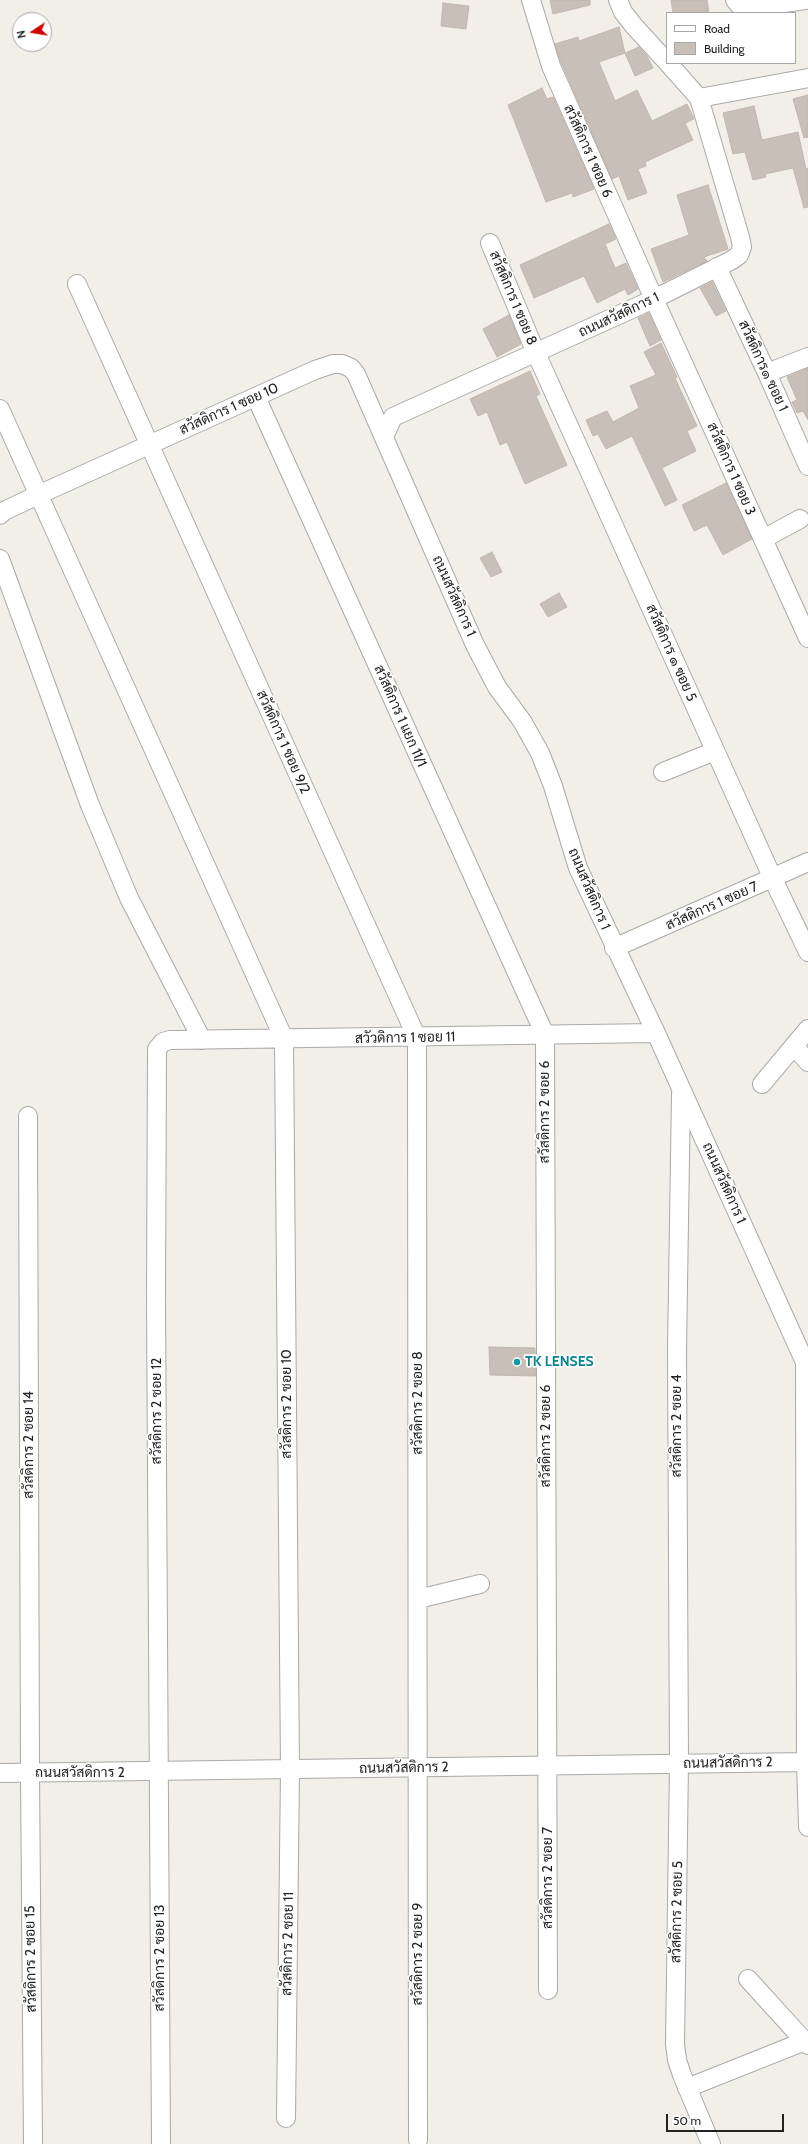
<!DOCTYPE html>
<meta charset="utf-8">
<style>
body{margin:0}
#map{position:relative;width:808px;height:2144px;overflow:hidden;background:#f2efe9;font-family:Cabin,sans-serif}
canvas{display:block}
.legend{position:absolute;left:666px;top:12px;width:130px;height:52px;box-sizing:border-box;background:#fff;border:1px solid #a7a7a7;margin:0;padding:5px 7px;list-style:none;font-size:12px;color:#222}
.legend li{display:flex;align-items:center;gap:8px;height:20px}
.legend b{width:20px;border:1px solid #a7a7a7}
.north{position:absolute;left:12px;top:12px;width:40px;height:40px;box-sizing:border-box;background:#fff;border:1px solid #a7a7a7;border-radius:50%;rotate:258deg;font-size:11px;font-weight:700;line-height:16px;text-align:center;color:#222}
.north::after{content:'';display:block;margin:auto;width:14px;height:18px;background:#d40000;clip-path:polygon(50% 0,100% 100%,50% 72%,0 100%)}
.scale{position:absolute;left:666px;top:2114px;width:118px;height:18px;box-sizing:border-box;border:2px solid #222;border-top:0;padding-left:5px;font-size:12px;line-height:14px;white-space:nowrap;color:#222;-webkit-text-stroke:3px #fff;paint-order:stroke}
</style>
<div id="map">
<canvas width="808" height="2144"></canvas>
<ul class="legend">
<li><b style="height:5px;background:#fff"></b>Road</li>
<li><b style="height:11px;background:#c7bfb8"></b>Building</li>
</ul>
<div class="north">N</div>
<div class="scale">50 m</div>
</div>
<script>
const ctx = document.querySelector('canvas').getContext('2d');
ctx.lineJoin = 'round';
function fill(path, color) {
  ctx.fillStyle = color;
  ctx.fill(path, 'evenodd');
}
function toPath(rows) {
  const path = new Path2D();
  for (const r of rows) {
    path.moveTo(r[0], r[1]);
    for (let i = 2; i < r.length; i += 2) path.lineTo(r[i], r[i + 1]);
  }
  return path;
}
function strokePath(path, color, width, dash) {
  ctx.strokeStyle = color;
  ctx.lineWidth = width;
  ctx.lineCap = dash ? 'butt' : 'round';
  ctx.setLineDash(dash || []);
  ctx.stroke(path);
}
function drawText(font, color, halo, rows, align = 'center') {
  ctx.font = font + ' Cabin,Sarabun,sans-serif';
  ctx.lineWidth = 3.5;
  ctx.setLineDash([]);
  ctx.textBaseline = 'middle';
  ctx.strokeStyle = halo;
  ctx.fillStyle = color;
  for (const [text, x, y, turn = 0] of rows) {
    ctx.save();
    ctx.translate(x, y);
    ctx.rotate((+turn || 0) * Math.PI / 180);
    ctx.textAlign = isNaN(turn) ? turn : align;
    if (halo) ctx.strokeText(text, 0, 0);
    ctx.fillText(text, 0, 0);
    ctx.restore();
  }
}
const building = toPath([
 [550,0,590,0,590,5,553,14,550,0],
 [671,0,707,0,709,13,673,13,671,0],
 [443,3,469,6,466,29,441,26,443,3],
 [619,27,625,53,599,62,615,101,637,90,652,121,687,104,694,119,685,123,693,140,645,162,646,166,638,169,647,193,628,200,619,176,612,179,561,62,555,44,578,37,579,41,619,27],
 [639,47,647,56,653,68,635,76,625,53,639,47],
 [542,88,547,99,553,97,594,189,573,197,572,193,546,202,508,105,542,88],
 [808,95,808,137,804,138,793,99,808,95],
 [754,106,762,140,798,132,806,169,808,168,808,207,804,208,793,168,765,174,766,177,753,180,745,152,733,154,723,113,754,106],
 [708,185,728,249,704,257,707,261,663,282,651,249,689,235,677,195,708,185],
 [609,224,616,239,605,244,615,268,626,263,638,289,628,295,625,289,597,303,584,276,534,298,520,265,609,224],
 [712,282,726,311,716,316,700,288,712,282],
 [649,313,661,340,650,346,638,318,649,313],
 [509,315,521,344,497,357,483,329,509,315],
 [661,343,677,377,675,378,697,426,687,431,696,451,662,468,677,500,665,506,632,436,606,449,598,434,593,436,586,420,607,411,613,422,639,408,630,386,656,375,644,352,661,343],
 [808,368,808,420,803,411,797,413,792,402,797,400,787,377,808,368],
 [530,371,540,394,536,396,567,465,525,484,507,442,500,445,487,412,478,416,470,399,530,371],
 [726,483,752,539,723,555,707,525,694,531,682,505,726,483],
 [492,552,502,572,491,577,480,558,492,552],
 [559,593,567,607,548,617,540,604,559,593],
 [489,1347,535,1348,536,1376,490,1375,489,1347]
]);
fill(building, '#c7bfb8');
strokePath(building, '#c4b6ab', 1);
const minor = toPath([
 [531,0,551,66,654,299,808,638],
 [618,0,623,12,634,26,667,62],
 [735,0,739,5,749,8,805,0],
 [699,98,808,78],
 [490,243,536,353,773,879,808,952],
 [717,267,767,373,808,466],
 [77,284,417,1038,418,2140],
 [767,373,808,357],
 [256,397,545,1035,548,1990],
 [0,409,284,1039,290,1770,286,2118],
 [384,437,393,417,654,299,732,260,739,255,742,247,740,237,699,98,668,63],
 [0,515,4,511,38,495,315,370,333,364,342,364,351,368,356,374,475,645,497,687,522,721,540,753,553,786,578,868,656,1033,808,1369],
 [763,539,800,519],
 [0,559,90,805,129,898,202,1040],
 [663,772,715,751],
 [614,948,808,862],
 [794,1046,808,1062],
 [762,1084,808,1029],
 [681,1093,677,1350,679,1764,675,2044,677,2060,682,2075,711,2144],
 [28,1116,30,1773,33,2144],
 [805,1363,806,1762,808,1827],
 [418,1599,480,1584],
 [0,1773,808,1762],
 [748,1979,808,2045],
 [687,2088,805,2041],
 [161,2144,156,1300,157,1049,163,1042,170,1040,656,1033]
]);
strokePath(minor, '#a9a9a9', 20);
strokePath(minor, '#fff', 18);
for (const [x, y, r, color] of [
 [517,1362,4,"#0f9aa8"]
]) {
  const dot = new Path2D();
  dot.arc(x, y, r, 0, 2 * Math.PI);
  ctx.fillStyle = color;
  ctx.fill(dot);
  strokePath(dot, '#fff', 1.5);
}
drawText('14px', '#222', '#fff', [
 ["สวัสดิการ 1 ซอย 6",588,151,66],
 ["สวัสดิการ 1 ซอย 8",513,298,67],
 ["ถนนสวัสดิการ 1",619,315,-25],
 ["สวัสดิการ๑ ซอย 1",763,366,65],
 ["สวัสดิการ 1 ซอย 10",229,409,-24],
 ["สวัสดิการ 1 ซอย 3",731,469,66],
 ["ถนนสวัสดิการ 1",454,596,66],
 ["สวัสดิการ ๑ ซอย 5",671,653,66],
 ["สวัสดิการ 1 แยก 11/1",400,716,66],
 ["สวัสดิการ 1 ซอย 9/2",283,742,66],
 ["ถนนสวัสดิการ 1",589,889,67],
 ["สวัสดิการ 1 ซอย 7",712,906,-24],
 ["สวัวดิการ 1 ซอย 11",405,1038,-1],
 ["สวัสดิการ 2 ซอย 6",545,1112,-90],
 ["ถนนสวัสดิการ 1",724,1183,66],
 ["สวัสดิการ 2 ซอย 8",418,1403,-90],
 ["สวัสดิการ 2 ซอย 10",287,1404,-90],
 ["สวัสดิการ 2 ซอย 12",157,1411,-90],
 ["สวัสดิการ 2 ซอย 4",677,1426,-90],
 ["สวัสดิการ 2 ซอย 6",546,1436,-90],
 ["สวัสดิการ 2 ซอย 14",29,1445,-90],
 ["ถนนสวัสดิการ 2",728,1763,-1],
 ["ถนนสวัสดิการ 2",404,1768,-1],
 ["ถนนสวัสดิการ 2",80,1773],
 ["สวัสดิการ 2 ซอย 7",548,1878,-90],
 ["สวัสดิการ 2 ซอย 5",677,1912,-89],
 ["สวัสดิการ 2 ซอย 11",288,1944,-89],
 ["สวัสดิการ 2 ซอย 9",418,1954,-90],
 ["สวัสดิการ 2 ซอย 13",160,1958,-90],
 ["สวัสดิการ 2 ซอย 15",31,1959,-91]
]);
drawText('bold 14px', '#0d838f', '#fff', [
 ["TK LENSES",525,1362]
], 'left');
</script>
